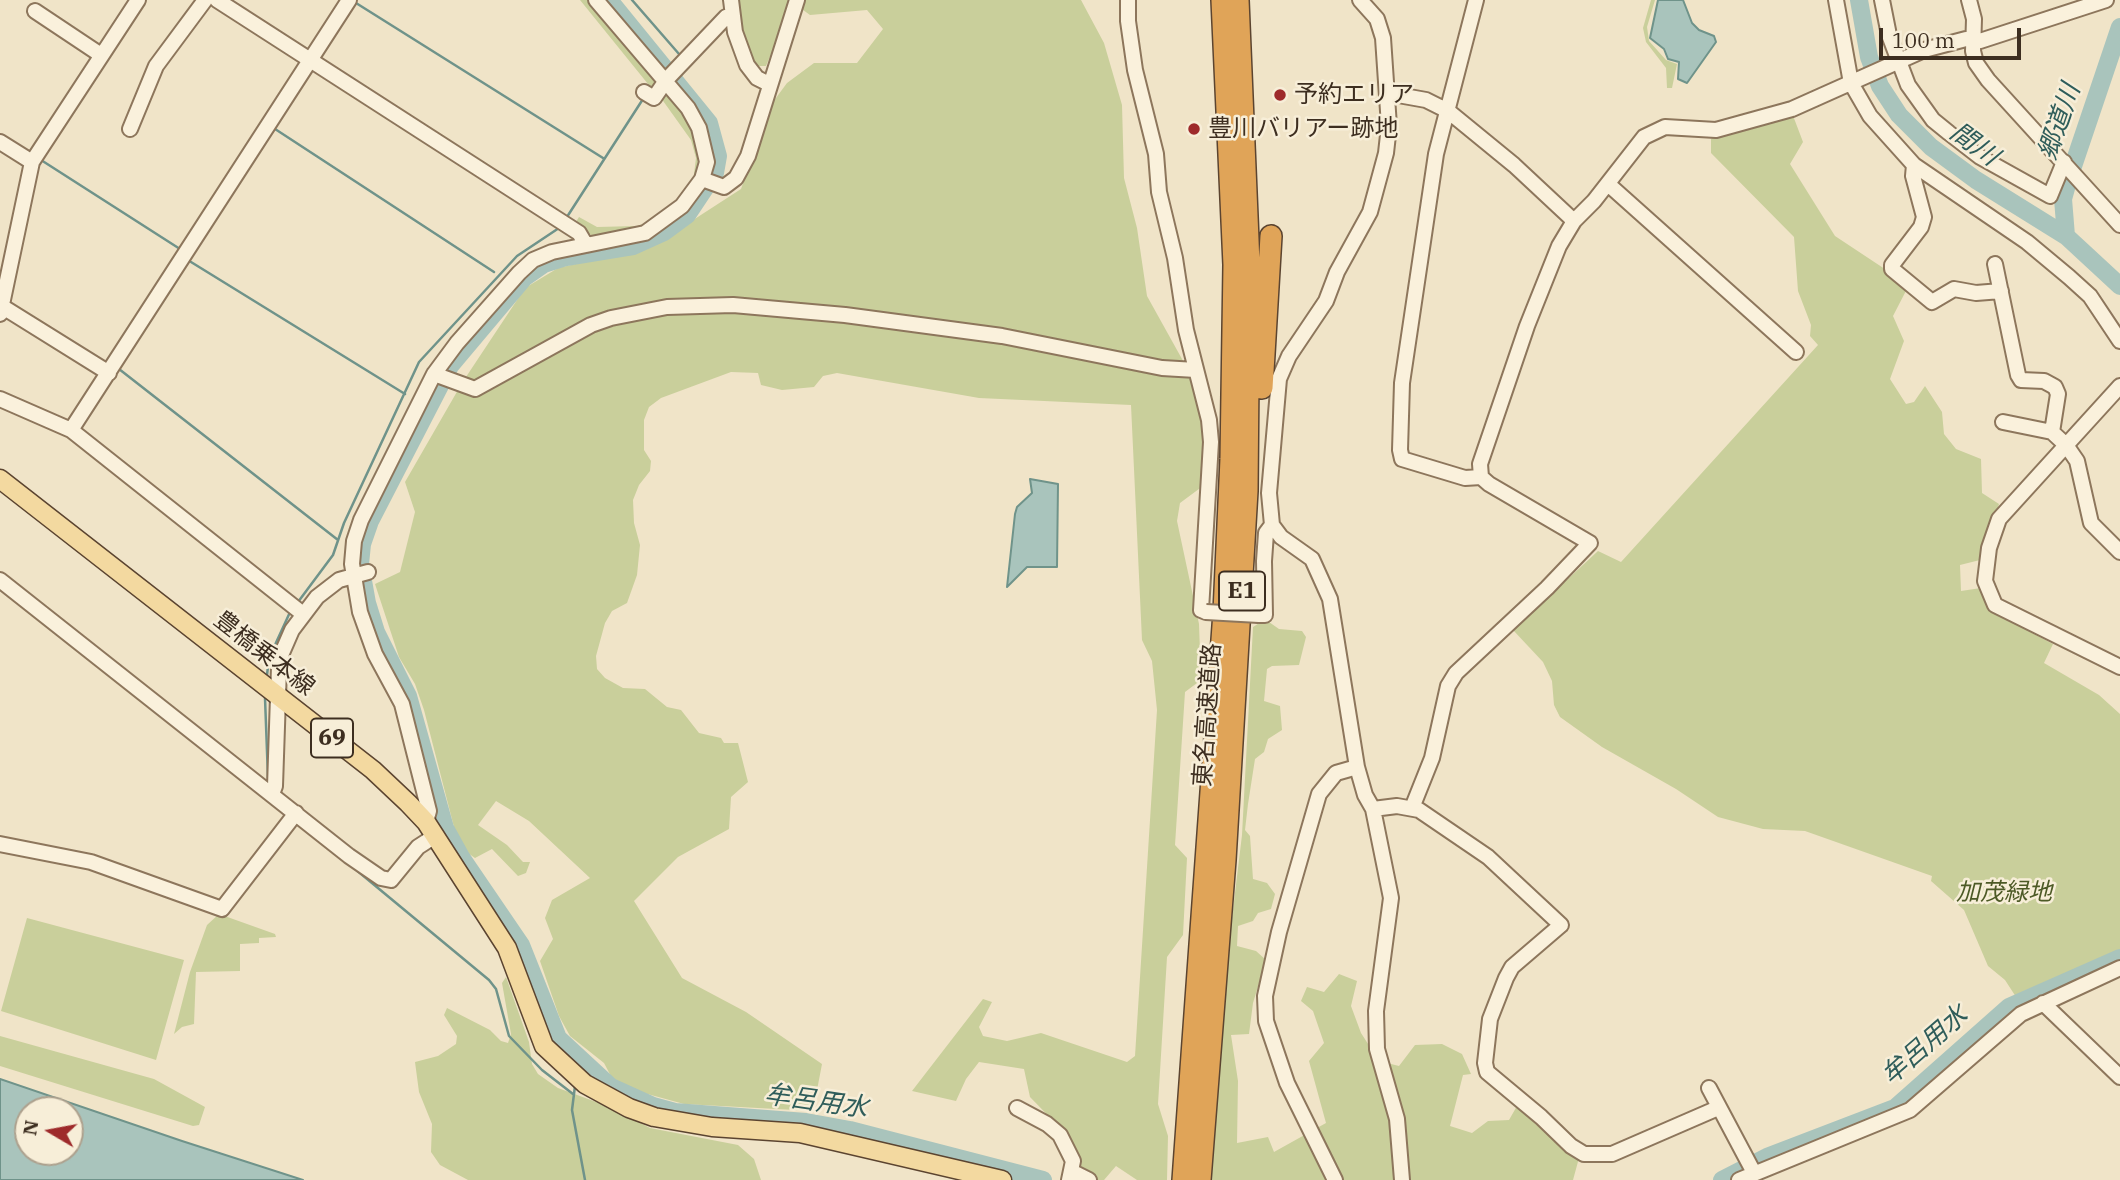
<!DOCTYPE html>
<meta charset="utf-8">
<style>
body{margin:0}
#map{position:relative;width:2120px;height:1180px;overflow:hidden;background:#f0e4c8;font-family:"IBM Plex Serif",serif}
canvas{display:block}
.north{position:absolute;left:14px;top:1096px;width:70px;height:70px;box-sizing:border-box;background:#f7eed8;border:2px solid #ada18e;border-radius:50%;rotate:280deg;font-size:19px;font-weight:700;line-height:28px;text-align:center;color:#3d2e20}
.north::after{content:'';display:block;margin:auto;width:24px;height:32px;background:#9e2a2b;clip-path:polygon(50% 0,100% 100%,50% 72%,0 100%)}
.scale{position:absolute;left:1879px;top:28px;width:142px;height:32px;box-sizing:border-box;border:4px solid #3d2e20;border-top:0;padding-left:9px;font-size:21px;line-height:24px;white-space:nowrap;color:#3d2e20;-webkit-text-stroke:5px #f7eed8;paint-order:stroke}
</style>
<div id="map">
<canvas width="2120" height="1180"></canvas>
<div class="north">N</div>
<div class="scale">100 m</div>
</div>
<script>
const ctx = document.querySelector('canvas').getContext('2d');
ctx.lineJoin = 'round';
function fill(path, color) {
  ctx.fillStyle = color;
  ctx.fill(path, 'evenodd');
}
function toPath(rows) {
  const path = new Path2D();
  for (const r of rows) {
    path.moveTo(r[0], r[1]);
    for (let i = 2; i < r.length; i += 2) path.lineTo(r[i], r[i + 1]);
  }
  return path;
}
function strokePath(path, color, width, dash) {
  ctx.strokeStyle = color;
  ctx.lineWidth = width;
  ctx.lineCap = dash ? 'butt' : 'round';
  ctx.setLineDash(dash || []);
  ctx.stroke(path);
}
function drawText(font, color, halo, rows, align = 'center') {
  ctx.font = font + ' "IBM Plex Serif","Noto Sans JP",serif';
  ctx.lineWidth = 5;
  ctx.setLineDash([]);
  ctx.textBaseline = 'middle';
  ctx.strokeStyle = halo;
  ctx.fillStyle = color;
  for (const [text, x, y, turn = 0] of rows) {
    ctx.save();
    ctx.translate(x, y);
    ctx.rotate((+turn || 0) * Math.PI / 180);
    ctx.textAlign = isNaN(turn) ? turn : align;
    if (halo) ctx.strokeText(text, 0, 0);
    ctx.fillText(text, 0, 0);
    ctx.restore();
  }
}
fill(toPath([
 [580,0,591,0,616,29,655,81,654,88,648,84],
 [736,0,793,0,766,66,754,66,737,15],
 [801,0,1081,0,1104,43,1122,105,1124,178,1137,228,1147,296,1197,386,1206,428,1207,483,1180,503,1177,521,1199,624,1201,680,1185,692,1175,845,1187,858,1183,935,1167,957,1158,1104,1168,1136,1167,1180,1137,1180,1116,1166,1104,1180,1080,1180,1077,1177,1078,1158,1069,1137,1030,1097,1024,1069,979,1062,966,1079,956,1101,912,1091,983,999,992,1002,979,1027,983,1036,1007,1041,1041,1033,1127,1062,1135,1056,1157,710,1152,661,1142,640,1131,405,979,398,837,373,823,376,814,387,782,390,761,385,758,373,731,372,661,398,649,407,644,420,644,450,651,461,650,471,639,485,633,500,634,523,640,545,637,575,627,603,612,611,605,623,596,656,597,669,605,678,623,688,645,689,667,707,681,710,699,733,721,738,724,743,738,743,748,782,731,797,729,829,678,857,634,901,682,978,746,1012,822,1064,813,1111,684,1104,629,1089,614,1082,604,1063,570,1036,559,1016,540,961,553,939,545,918,552,900,590,878,529,821,496,801,478,825,507,845,523,862,530,862,526,873,518,876,492,849,475,858,465,851,455,831,424,710,415,684,399,657,375,584,400,572,415,512,405,482,462,383,525,288,558,268,653,246,741,189,773,102,787,83,814,63,857,63,883,29,867,10,810,15,799,7],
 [1651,0,1655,0,1647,27,1649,41,1666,60,1677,64,1672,88,1667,88,1666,68,1646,42,1643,28],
 [666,89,684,110,704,157,692,188,655,223,604,238,593,236,574,225,579,217,597,227,637,226,649,222,670,207,693,182,696,158,691,140,661,98],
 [1792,113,1803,142,1790,164,1835,236,1909,285,1893,316,1904,341,1890,379,1906,404,1914,402,1925,386,1942,412,1944,434,1956,449,1981,459,1982,493,1999,504,1984,559,1960,565,1961,591,1981,588,1986,600,2002,617,2053,644,2044,663,2099,695,2120,714,2120,952,2018,1000,2005,980,1988,966,1964,910,1931,881,1932,876,1805,831,1763,829,1718,817,1676,789,1602,747,1560,717,1554,705,1552,681,1543,662,1513,630,1598,551,1621,562,1818,345,1810,336,1811,325,1798,291,1794,237,1711,153,1711,139,1716,132],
 [1261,622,1269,622,1279,629,1302,631,1306,637,1299,665,1272,666,1267,669,1264,701,1280,706,1282,730,1268,739,1264,752,1255,759,1248,804,1245,830,1250,836,1253,879,1267,883,1275,894,1271,909,1258,913,1253,921,1238,926,1237,946,1256,951,1266,960,1253,1003,1249,1034,1231,1035,1238,1081,1237,1143,1268,1137,1274,1152,1326,1123,1309,1061,1324,1043,1313,1011,1301,1001,1307,987,1324,992,1339,974,1357,981,1351,1006,1361,1033,1379,1061,1399,1066,1415,1045,1442,1044,1462,1054,1471,1074,1463,1075,1450,1126,1472,1133,1488,1121,1509,1120,1517,1106,1562,1149,1579,1158,1573,1180,1210,1180,1220,1017,1242,835,1253,627],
 [219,914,275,934,276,937,259,938,259,943,240,944,240,971,196,972,194,1024,182,1027,174,1034,190,972,207,925],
 [27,918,184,960,156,1060,1,1011],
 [506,977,529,1042,532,1064,538,1074,558,1088,610,1107,650,1128,738,1145,754,1159,761,1180,468,1180,440,1165,431,1152,432,1124,419,1092,415,1062,438,1056,456,1044,457,1036,444,1015,447,1008,490,1030,501,1041,508,1043,511,1034,502,983],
 [0,1036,154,1079,205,1107,199,1125,193,1126,0,1066]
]), '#c9cf9b');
const water = toPath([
 [1658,0,1683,0,1692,23,1699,30,1714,36,1716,42,1687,83,1678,79,1679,62,1668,59,1664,49,1650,38,1658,0],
 [1030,479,1058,484,1057,567,1027,567,1007,587,1015,514,1017,507,1032,493,1030,479],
 [0,1079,182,1141,303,1180,0,1180,0,1079],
 [28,1110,70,1110,70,1152,28,1152,28,1110]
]);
fill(water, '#a9c4bc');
strokePath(water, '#6f938a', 2);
strokePath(toPath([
 [632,0,679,54],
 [356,3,603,158],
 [272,127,494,272],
 [41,160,180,249],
 [565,220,643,99],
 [191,262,405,394],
 [119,369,338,540],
 [298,602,333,555,344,523,419,362,517,256,559,228],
 [267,675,269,658,291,610],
 [265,698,268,778],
 [349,864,489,980,496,989,509,1036,542,1070,573,1094],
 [583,1075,589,1067],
 [575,1086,572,1110,585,1180]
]), '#6f938a', 2.5);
strokePath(toPath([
 [609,0,709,123,718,156,715,173,687,215,664,232,633,246,566,257,544,264,524,278,450,366,370,521,362,544,360,564,367,603,376,632,408,696,445,828,461,857,521,945,558,1038,611,1087,653,1106,675,1112,806,1122,850,1130,1043,1180],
 [1859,0,1869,57,1880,86,1899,115,1931,147,1976,180,2066,236,2120,286],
 [2066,236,2063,199,2068,181,2120,27],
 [1722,1180,1767,1157,1895,1108,2009,1007,2120,958]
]), '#a9c4bc', 18);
const minor = toPath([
 [217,0,579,233,586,245],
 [731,0,735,32,747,65,757,78,769,84],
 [1128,0,1128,21,1135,70,1156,154,1159,192,1175,258,1186,330,1209,420,1211,442,1201,610,1206,612],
 [1360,0,1377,19,1383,38,1389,126,1386,153,1370,212,1337,272,1326,301,1289,356,1279,379,1269,493,1272,525,1281,537,1312,559,1330,599,1357,767,1365,795,1373,809,1397,806,1419,810,1488,857,1561,925,1512,967,1506,978,1490,1019,1485,1063,1487,1072,1541,1117,1571,1146,1584,1154,1612,1154,1718,1108],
 [1476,0,1436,154,1402,383,1400,450,1402,459,1465,478,1481,477],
 [1836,0,1851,83,1870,116,1914,165,2027,242,2069,277,2090,296,2120,341],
 [1882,0,1889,35,1908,85,1933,120,1949,133,1980,157,2050,196,2064,162],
 [1969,0,1974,19,1973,51,1976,63,1988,80,2120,225],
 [35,11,101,55],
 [644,92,654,98,667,79,726,17,732,15],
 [1387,93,1426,100,1448,111,1514,165,1574,221],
 [130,129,156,66,205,0],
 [0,142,32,162],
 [1914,165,1913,176,1924,217,1921,227,1892,265,1892,269,1932,302,1954,289,1976,293,2001,291],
 [702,179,724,187,736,178,748,156,797,0],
 [1608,184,1796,352],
 [1995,264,2018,375,2021,380,2044,381,2055,387,2058,394,2052,432],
 [3,307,109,373],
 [0,314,32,162,138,0],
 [434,374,475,389,591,325,611,318,667,307,733,305,845,315,1002,336,1162,368,1196,370],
 [2120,386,1999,519,1989,548,1985,581,1995,605,2120,667],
 [0,399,71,430,303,614],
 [2003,422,2052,432,2066,445,2077,461,2091,523,2120,552],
 [71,430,349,0],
 [0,580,349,856,381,878,391,880,418,847,435,836],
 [1259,615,1265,615,1264,561,1266,533,1272,525],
 [272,794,275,786,279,667,282,653,292,630,317,597,339,580,368,572],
 [1412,808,1432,758,1448,686,1456,673,1547,588,1590,543,1489,484,1481,477,1480,464,1527,326,1559,246,1574,221,1594,201,1644,137,1665,127,1716,130,1792,109,1924,50,1966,39,1980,41,2106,0],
 [1373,809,1391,898,1376,1011,1377,1049,1397,1119,1402,1180],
 [426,822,429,811,402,704,375,654,360,612,352,564,354,541,361,520,434,374,457,343,519,273,533,260,552,252,645,233,682,206,702,179,707,162,699,128,688,108,596,0],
 [0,844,91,862,222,909,296,813],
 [2043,1003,2120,1077],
 [1709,1088,1752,1169],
 [1017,1108,1047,1124,1060,1135,1073,1161,1069,1180],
 [1073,1172,1089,1180],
 [1335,1180,1287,1083,1266,1021,1265,996,1279,932,1319,794,1336,773,1357,767],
 [1739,1180,1910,1110,2021,1014,2120,968]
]);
const major = toPath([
 [0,479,373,770,408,803,426,822,507,948,544,1046,585,1084,629,1108,654,1117,712,1127,800,1133,1002,1180]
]);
const highway = toPath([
 [1262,388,1271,236],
 [1183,1180,1224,612,1231,459,1234,265,1222,0],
 [1200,1180,1225,860,1247,491,1249,264,1238,0]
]);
strokePath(minor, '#8d765c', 18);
strokePath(major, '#5b4430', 21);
strokePath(highway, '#5b4430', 24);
strokePath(minor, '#faf1dc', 14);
strokePath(major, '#f3d9a0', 18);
strokePath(highway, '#e0a458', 21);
const minorBridge = toPath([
 [1206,612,1259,615]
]);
strokePath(minorBridge, '#8d765c', 18, []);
strokePath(minorBridge, '#faf1dc', 14);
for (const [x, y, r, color] of [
 [1280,95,7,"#9e2a2b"],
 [1194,129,7,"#9e2a2b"]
]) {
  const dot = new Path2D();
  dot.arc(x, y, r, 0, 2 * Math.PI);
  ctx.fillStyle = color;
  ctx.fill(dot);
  strokePath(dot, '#f7eed8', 2.5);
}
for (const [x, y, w] of [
 [1242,591,46],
 [332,738,42]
]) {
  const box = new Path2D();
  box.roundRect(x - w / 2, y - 19.5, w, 39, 5);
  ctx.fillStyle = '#f7eed8';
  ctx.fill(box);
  strokePath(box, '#3d2e20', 2);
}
drawText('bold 23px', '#3d2e20', null, [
 ["E1",1242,591],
 ["69",332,738]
]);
drawText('24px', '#3d2e20', '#f7eed8', [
 ["予約エリア",1294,95],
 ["豊川バリアー跡地",1208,129]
], 'left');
drawText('24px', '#3d2e20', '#f7eed8', [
 ["豊橋乗本線",264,654,38],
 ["東名高速道路",1208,715,-86]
]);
drawText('italic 24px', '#4d5a26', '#f7eed8', [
 ["加茂緑地",2004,893]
]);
drawText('italic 26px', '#2f5d5a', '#f7eed8', [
 ["郷道川",2060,122,-71],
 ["間川",1974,145,36],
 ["牟呂用水",1925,1046,-41],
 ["牟呂用水",816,1102,8]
]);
</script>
